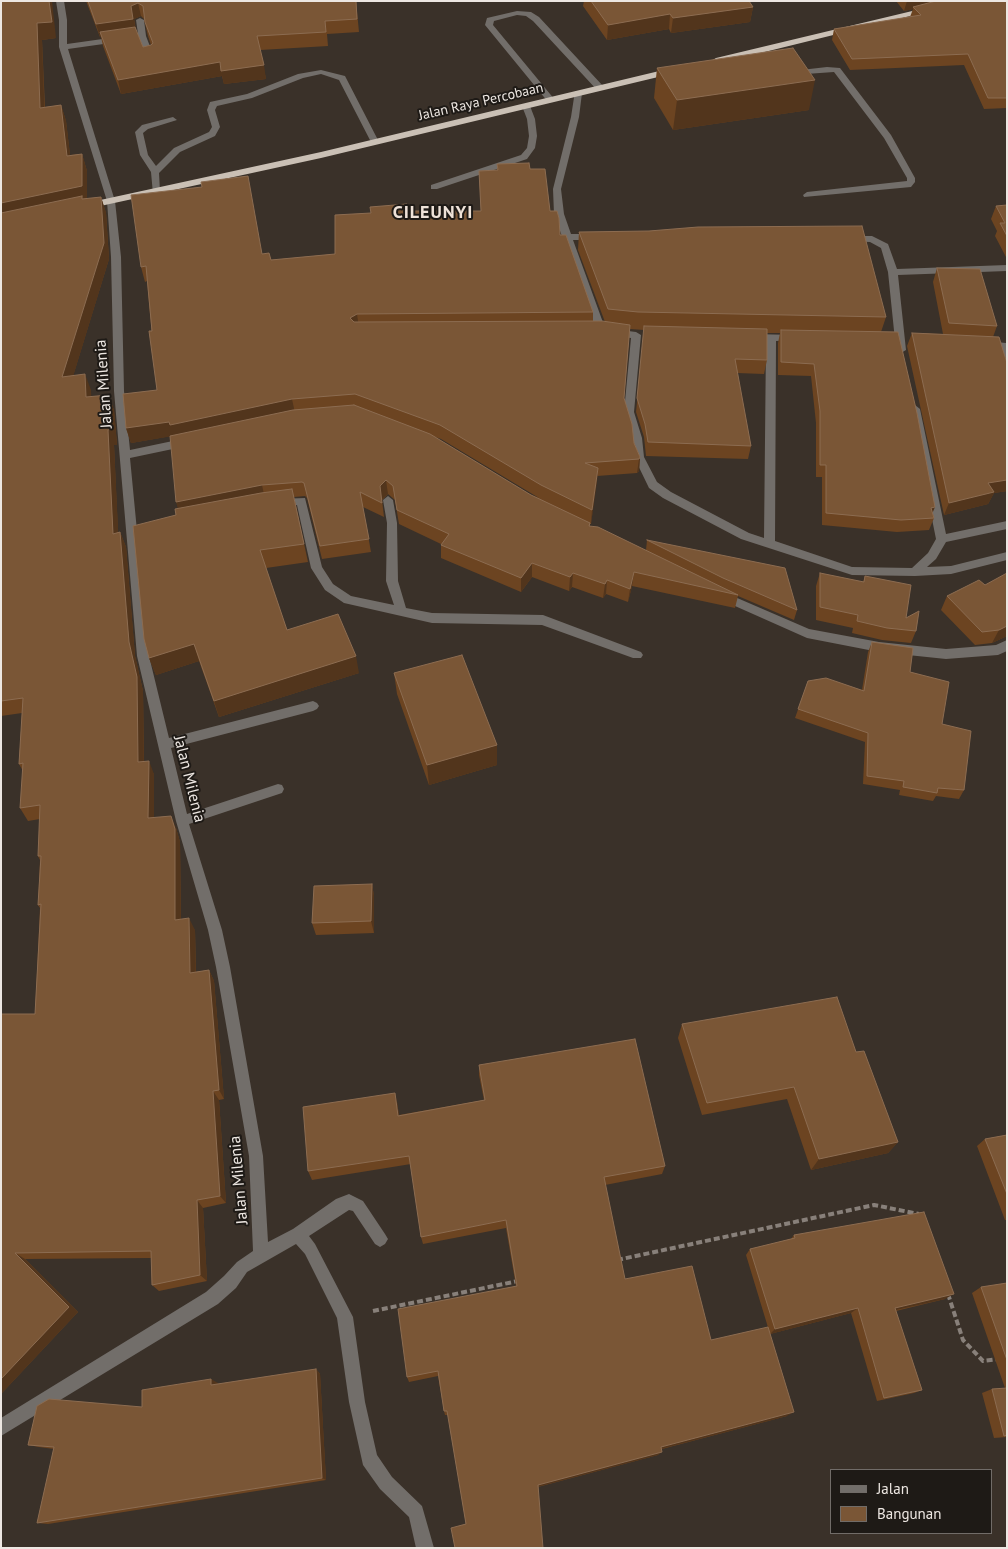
<!DOCTYPE html>
<style>
body{margin:0}
#map{position:relative;width:1008px;height:1549px;overflow:hidden;background:#3a3129;font-family:"PT Sans",sans-serif}
canvas{display:block}
.frame{position:absolute;inset:0;border:2px solid #ede7e2;pointer-events:none}
.legend{position:absolute;left:830px;top:1469px;width:162px;height:65px;box-sizing:border-box;background:#1e1a16;border:1px solid #716c68;margin:0;padding:6px 9px;list-style:none;font-size:15px;color:#ede7e2}
.legend li{display:flex;align-items:center;gap:10px;height:25px}
.legend b{width:25px;border:1px solid #716c68}
</style>
<div id="map">
<canvas width="1008" height="1549"></canvas>
<div class="frame"></div>
<ul class="legend">
<li><b style="height:6px;background:#726e6a"></b>Jalan</li>
<li><b style="height:14px;background:#7a5636"></b>Bangunan</li>
</ul>
</div>
<script>
const ctx = document.querySelector('canvas').getContext('2d');
ctx.lineJoin = 'round';
function toPath(rows) {
  const path = new Path2D();
  for (const r of rows) {
    path.moveTo(r[0], r[1]);
    for (let i = 2; i < r.length; i += 2) path.lineTo(r[i], r[i + 1]);
  }
  return path;
}
function strokePath(path, color, width, dash) {
  ctx.strokeStyle = color;
  ctx.lineWidth = width;
  ctx.lineCap = dash ? 'butt' : 'round';
  ctx.setLineDash(dash || []);
  ctx.stroke(path);
}
function fill(path, color) {
  ctx.fillStyle = color;
  ctx.fill(path, 'evenodd');
}
function drawText(font, color, halo, rows, align = 'center') {
  ctx.font = font + ' "PT Sans",sans-serif';
  ctx.lineWidth = 4;
  ctx.setLineDash([]);
  ctx.textBaseline = 'middle';
  ctx.strokeStyle = halo;
  ctx.fillStyle = color;
  for (const [text, x, y, turn = 0] of rows) {
    ctx.save();
    ctx.translate(x, y);
    ctx.rotate((+turn || 0) * Math.PI / 180);
    ctx.textAlign = isNaN(turn) ? turn : align;
    if (halo) ctx.strokeText(text, 0, 0);
    ctx.fillText(text, 0, 0);
    ctx.restore();
  }
}
strokePath(toPath([
 [617,1260,874,1205,919,1214],
 [948,1294,963,1340,983,1361,1007,1358],
 [373,1311,518,1281]
]), '#88807a', 4, [6, 3]);
fill(toPath([
 [56,1,64,1,67,20,67,44,138,34,136,20,140,18,144,20,146,36,154,57,147,59,139,39,68,49,115,201,121,257,124,391,130,450,187,438,192,442,187,446,130,458,149,656,169,738,313,701,317,703,319,706,317,709,313,711,171,748,187,814,278,784,282,785,284,789,282,793,189,824,222,930,230,967,263,1156,268,1242,293,1229,336,1199,349,1194,363,1201,385,1234,388,1239,385,1244,380,1247,375,1244,353,1211,349,1210,309,1236,315,1244,353,1317,365,1402,377,1455,392,1477,422,1506,434,1548,416,1548,409,1517,380,1489,363,1465,349,1402,337,1318,305,1254,296,1244,247,1272,236,1288,218,1304,1,1436,1,1418,206,1292,224,1276,237,1262,253,1251,249,1156,216,967,208,930,176,821,137,656,114,391,111,257,107,201,59,47,59,20,56,1],
 [517,11,531,12,539,17,603,86,603,90,597,90,533,21,526,16,517,15,494,21,493,25,555,100,548,102,485,25,487,18,517,11],
 [827,67,840,68,891,135,915,178,915,182,911,187,804,197,803,195,807,192,907,181,907,178,884,138,834,72,792,75,788,73,792,71,827,67],
 [321,70,345,76,379,142,378,144,371,142,339,80,321,74,303,78,252,98,217,106,215,110,220,127,215,136,180,152,159,173,160,192,156,195,153,194,151,172,140,155,135,132,142,125,173,117,177,120,148,129,143,133,148,155,156,166,174,148,209,132,212,127,207,110,210,102,247,94,298,74,321,70],
 [575,91,582,93,579,117,561,189,564,214,571,234,596,234,601,237,596,240,573,240,605,328,636,332,641,335,634,412,642,438,644,457,657,482,671,492,749,533,764,538,766,341,751,340,746,337,751,334,796,335,801,338,799,340,776,341,775,541,852,567,912,568,928,553,936,539,910,409,915,405,920,409,946,534,1007,521,1007,529,946,542,936,559,927,567,951,566,1007,552,1007,560,951,574,915,576,852,575,741,539,663,498,649,488,634,457,632,438,624,412,631,338,601,334,596,331,554,214,553,189,571,117,575,91],
 [523,104,530,106,535,119,537,136,535,148,527,159,437,189,431,189,431,185,521,155,527,148,529,136,527,119,522,106,523,104],
 [848,236,872,236,888,244,897,269,1007,265,1007,271,898,275,906,350,901,353,896,350,888,272,881,248,870,242,845,241,843,239,848,236],
 [986,341,1006,343,1007,358,1003,357,999,348,983,346,981,344,986,341],
 [388,496,393,500,397,523,398,581,406,608,432,613,543,615,641,652,643,655,641,658,633,658,542,625,432,623,344,603,325,590,311,568,297,505,279,507,274,503,279,499,305,498,322,567,333,584,351,596,394,605,386,581,387,523,383,500,388,496],
 [721,591,809,629,879,642,946,649,996,645,1007,640,1007,651,998,655,946,659,879,652,807,638,717,598,715,595,721,591]
]), '#726e6a');
fill(toPath([
 [954,1,971,1,716,64,711,61,716,58,954,1],
 [676,67,679,68,679,72,321,158,82,210,77,207,82,204,321,152,676,67]
]), '#cac0b5');
fill(toPath([
 [1,1,56,38,42,40,45,107,61,105,66,121,70,155,82,154,87,171,87,199,101,197,106,213,109,259,73,376,91,390,91,397,108,395,114,410,117,445,114,445,118,533,120,532,126,547,135,656,143,691,144,761,154,774,154,818,176,828,180,842,181,920,195,930,196,972,209,970,214,981,224,1099,219,1100,226,1203,203,1208,207,1281,159,1291,152,1285,151,1258,25,1259,78,1312,1,1394,35,1014,40,908,38,905,40,860,38,856,40,819,28,821,20,808,23,771,19,764,22,713,1,716],
 [86,1,356,1,359,32,327,34,328,46,260,50,266,79,224,84,222,76,121,94,103,46,101,37,100,37],
 [141,16,144,19,148,36,151,45,143,47,136,30,134,19],
 [584,1,749,1,753,7,750,22,671,33,669,29,607,40,583,6],
 [896,1,1007,1,1007,108,984,109,964,65,850,70,832,40,834,29,910,17,913,9,904,11],
 [657,68,809,110,673,130,654,98],
 [497,164,530,169,550,211,593,312,593,321,605,322,578,250,579,232,886,317,881,332,934,518,929,530,897,532,822,525,822,477,816,477,816,423,811,376,778,375,778,343,780,333,767,333,767,360,764,374,737,373,751,446,748,459,646,456,644,437,636,412,644,330,630,329,624,398,634,443,640,457,639,471,637,473,597,476,591,524,590,524,590,526,646,550,647,540,797,610,794,620,738,596,735,608,632,586,628,602,606,594,603,598,572,587,569,591,532,577,521,592,441,558,441,544,399,524,395,500,388,494,382,500,384,517,363,507,371,552,322,559,307,498,305,496,294,497,308,562,266,568,287,630,359,673,219,717,199,661,156,675,149,658,176,515,178,509,171,436,131,443,126,428,157,390,147,281,145,282,141,267,202,187,262,254,271,260,335,254,408,211,481,211,479,171,497,170],
 [435,437,441,439,539,498,531,495],
 [1007,205,1007,259,995,236,997,231,991,219,996,206],
 [937,268,997,326,993,337,1007,363,1007,491,994,493,988,504,944,515,907,346,912,333,943,334,933,282],
 [820,573,863,582,865,576,906,618,916,631,911,643,882,640,852,633,853,628,816,620,816,586],
 [985,585,1007,636,992,643,975,645,941,610,947,596],
 [872,642,910,672,942,724,964,790,959,799,936,796,933,801,899,795,900,790,863,784,865,742,795,718,808,681,862,690,868,652],
 [394,673,497,745,497,765,429,785,397,694],
 [372,884,374,896,374,933,316,935,312,923],
 [682,1024,856,1052,898,1142,888,1153,811,1170,787,1099,702,1115,678,1038],
 [479,1065,665,1166,662,1174,605,1185,625,1279,711,1340,787,1416,662,1449,658,1455,538,1487,466,1524,448,1415,445,1415,444,1411,438,1376,409,1382,407,1377,516,1286,506,1228,423,1244,421,1237,411,1164,312,1180,308,1171,397,1102,399,1115,484,1100,479,1075],
 [1007,1135,1007,1220,1005,1220,977,1146,985,1139],
 [794,1235,945,1299,896,1311,922,1390,914,1393,877,1401,851,1313,770,1334,746,1255,750,1249,791,1239],
 [1007,1283,1007,1437,994,1438,982,1393,992,1389,1005,1388,972,1293,981,1287],
 [316,1369,320,1374,326,1480,48,1524,37,1523,54,1449,39,1447,28,1445,218,1383,218,1384]
]), '#6c4421');
fill(toPath([
 [49,1,52,1,56,38,42,40,45,124,40,108,37,23],
 [907,1,945,1,913,7,913,9,904,11],
 [138,3,141,16,134,19,136,32,100,32,101,37,100,37,96,24],
 [753,7,750,22,671,33,673,18],
 [670,14,669,29,607,40,608,25],
 [220,62,222,76,121,94,118,80],
 [264,65,266,79,224,84,221,71],
 [815,80,809,110,673,130,677,100],
 [61,105,66,121,72,172,67,156],
 [82,154,87,171,87,202,1,221,1,203],
 [101,197,106,213,109,259,68,393,62,377],
 [357,314,359,328,350,318],
 [85,374,91,390,92,413,86,397],
 [108,395,114,410,117,445,114,445,119,549,113,534,108,430],
 [292,399,295,413,173,436,131,443,126,428],
 [640,457,639,471,637,473,639,459],
 [598,468,597,482,591,524,592,510],
 [386,480,388,494,381,500,380,486],
 [1007,480,1007,491,994,493,988,504,944,515,949,503,988,483],
 [262,485,265,499,180,516,176,502],
 [935,507,930,519,931,508],
 [120,532,126,547,135,656,143,691,144,775,138,762,129,642],
 [532,563,532,577,521,592,521,578],
 [634,572,632,586,628,602,630,589],
 [573,573,572,587,569,591,570,577],
 [607,580,606,594,603,598,605,584],
 [1007,626,1007,636,992,643,999,630],
 [194,644,199,661,156,675,149,658],
 [356,656,359,673,219,717,214,701],
 [497,745,497,765,429,785,427,765],
 [149,761,154,774,154,831,148,818],
 [171,816,176,828,180,842,181,932,175,920],
 [372,884,374,896,374,933,371,921],
 [189,918,195,930,196,984,190,973],
 [209,970,214,981,224,1099,219,1090],
 [213,1091,219,1100,226,1203,220,1196],
 [395,1093,397,1102,400,1125,398,1116],
 [898,1142,888,1153,811,1170,819,1159],
 [197,1200,203,1208,207,1281,200,1275],
 [15,1253,25,1259,78,1312,1,1394,1,1379],
 [954,1294,945,1299,887,1312,895,1308],
 [858,1308,851,1313,770,1334,775,1329],
 [316,1369,320,1374,326,1480,322,1478],
 [211,1379,218,1383,218,1389,211,1385],
 [794,1412,787,1416,657,1450,661,1447],
 [662,1452,658,1455,537,1487,538,1485]
]), '#52351c');
const building = toPath([
 [1,1,49,1,52,22,37,23,40,108,61,105,67,156,82,154,82,186,1,203,1,1],
 [88,1,356,1,357,19,325,21,326,32,257,36,264,65,221,71,220,62,118,80,100,32,135,27,143,47,151,45,153,43,145,22,143,6,138,3,131,6,133,19,96,24,88,1],
 [591,1,749,1,753,7,673,18,670,14,608,25,591,1],
 [936,1,1007,1,1007,98,988,98,968,54,852,59,834,29,921,15,913,7,936,1],
 [793,48,815,80,677,100,657,68,793,48],
 [529,163,530,169,545,169,550,211,557,211,559,218,560,235,566,235,593,312,357,314,350,318,354,322,602,321,630,325,624,398,632,424,634,443,640,457,639,459,585,463,598,468,592,510,541,485,440,425,355,394,292,399,170,425,169,422,126,428,123,394,157,390,149,331,152,331,146,266,141,267,131,195,202,187,201,182,248,176,262,254,269,253,271,260,335,254,335,215,371,213,370,207,407,204,408,211,481,211,479,171,498,170,497,164,529,163],
 [82,196,82,199,101,197,104,243,62,377,85,374,86,397,108,395,111,429,108,430,113,534,120,532,129,642,137,677,138,762,149,761,148,818,171,816,175,829,175,920,189,918,190,973,209,970,219,1090,213,1091,220,1196,197,1200,200,1275,152,1285,151,1251,15,1253,69,1307,1,1379,1,1014,35,1014,41,904,38,905,41,856,38,856,40,805,20,808,23,763,19,764,23,698,1,701,1,213,82,196],
 [1007,205,1007,236,1000,223,1005,223,996,206,1007,205],
 [862,226,886,317,638,312,608,309,579,232,649,231,698,227,862,226],
 [937,268,980,269,997,326,949,323,937,268],
 [644,326,767,329,767,360,735,359,751,446,648,442,645,424,637,398,644,326],
 [781,330,898,332,917,413,935,507,931,508,934,518,901,520,826,513,826,465,820,465,820,411,814,364,781,362,781,330],
 [912,333,999,337,1007,363,1007,480,988,483,994,492,949,503,912,333],
 [354,405,430,434,531,495,590,523,589,526,598,527,738,595,634,572,630,589,607,580,605,584,573,573,570,577,532,563,521,578,441,545,449,534,397,510,393,486,386,480,380,486,382,503,360,492,369,539,320,546,304,483,302,482,262,485,176,502,170,436,293,410,354,405],
 [292,489,304,544,260,550,287,630,338,614,356,656,214,701,194,644,149,658,144,639,133,526,176,515,175,509,261,493,292,489],
 [647,540,785,568,797,610,723,578,647,540],
 [820,573,864,582,865,576,911,585,906,618,919,611,916,631,887,628,857,621,858,615,820,607,820,573],
 [1007,573,1007,626,999,630,982,632,947,596,979,580,985,585,1007,573],
 [872,642,913,648,910,672,949,682,942,724,971,731,964,790,938,788,937,793,903,787,904,781,867,776,868,733,798,709,808,681,826,678,864,691,872,642],
 [462,655,497,745,427,765,394,673,462,655],
 [372,884,371,921,312,923,314,886,372,884],
 [837,997,856,1052,864,1051,898,1142,819,1159,794,1087,707,1103,682,1024,837,997],
 [635,1039,665,1166,604,1177,625,1279,692,1266,711,1340,768,1327,794,1412,661,1447,662,1452,538,1485,543,1548,455,1548,451,1528,466,1524,447,1411,444,1411,438,1371,407,1377,398,1309,517,1286,506,1220,421,1237,409,1156,308,1171,303,1107,395,1093,398,1116,485,1100,479,1065,635,1039],
 [1007,1135,1007,1194,985,1139,1007,1135],
 [924,1212,954,1294,895,1308,922,1390,884,1398,858,1308,775,1329,750,1249,795,1238,794,1235,924,1212],
 [1007,1283,1007,1360,981,1287,1007,1283],
 [316,1369,322,1478,37,1523,54,1447,28,1445,37,1406,49,1399,142,1407,142,1390,211,1379,211,1385,316,1369],
 [1007,1388,1007,1435,1004,1436,992,1389,1007,1388]
]);
fill(building, '#7a5636');
strokePath(building, '#8c6c51', 1);
drawText('14px', '#ede7e2', '#1e1a16', [
 ["Jalan Raya Percobaan",481,102,-13]
]);
drawText('16px', '#ede7e2', '#1e1a16', [
 ["Jalan Milenia",104,384,-94],
 ["Jalan Milenia",189,779,76],
 ["Jalan Milenia",239,1180,-95]
]);
ctx.letterSpacing = '1px';
drawText('bold 18px', '#eee2d8', '#1e1a16', [
 ["CILEUNYI",433,213]
]);
ctx.letterSpacing = '0px';
</script>
